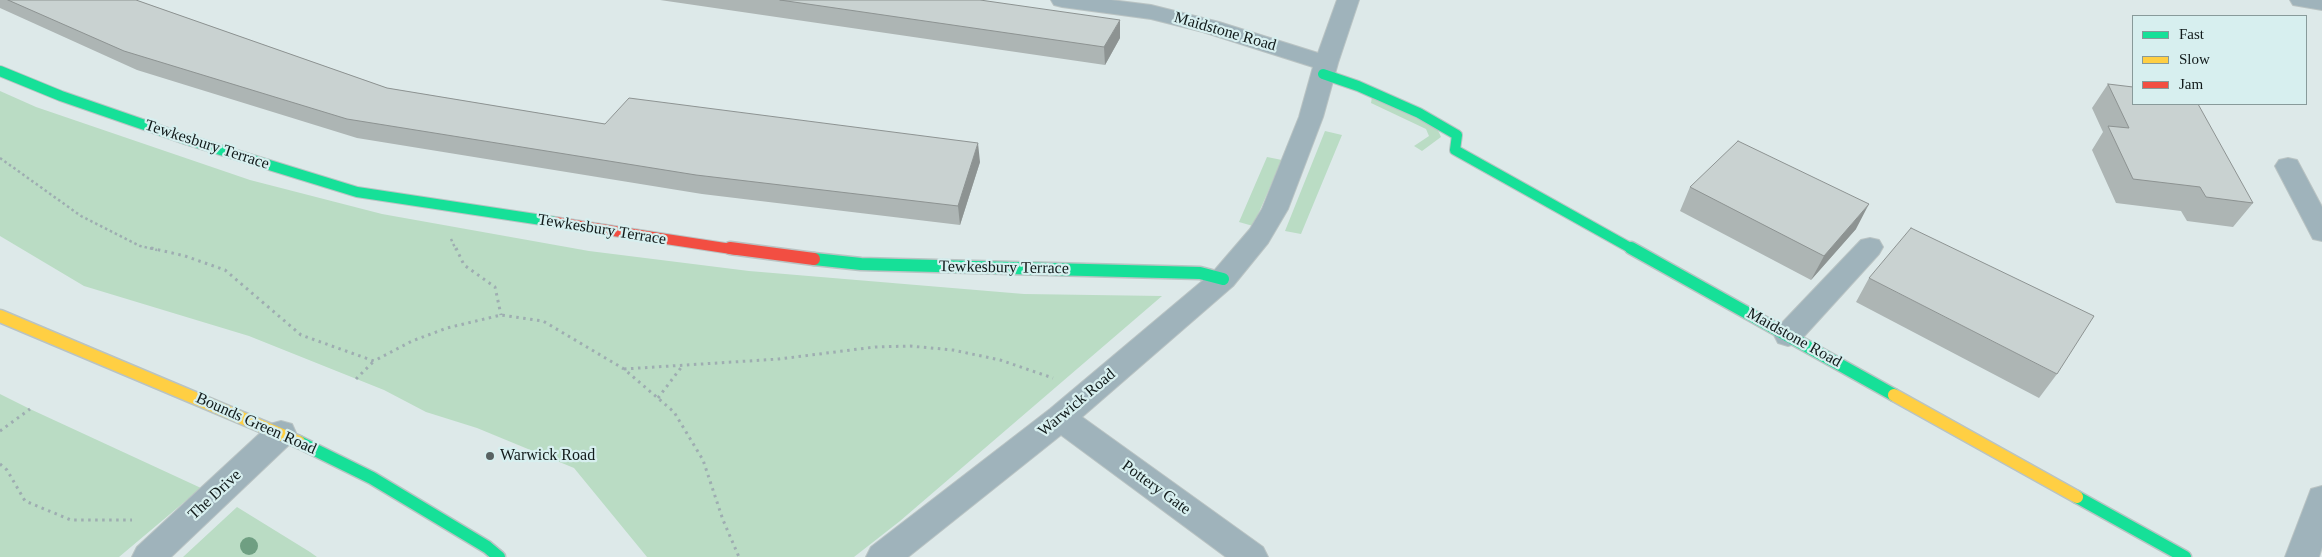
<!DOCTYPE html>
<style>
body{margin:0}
#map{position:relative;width:2322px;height:557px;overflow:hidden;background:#dde9e9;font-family:Georgia,serif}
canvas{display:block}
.legend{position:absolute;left:2132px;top:15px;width:175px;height:90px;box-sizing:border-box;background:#d7efef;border:1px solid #889a9a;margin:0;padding:6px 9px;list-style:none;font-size:15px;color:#111a1a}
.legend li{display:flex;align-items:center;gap:10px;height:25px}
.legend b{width:25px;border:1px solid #889a9a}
</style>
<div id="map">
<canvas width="2322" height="557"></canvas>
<ul class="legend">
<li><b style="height:6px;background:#16e098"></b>Fast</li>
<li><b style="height:6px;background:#ffcf43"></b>Slow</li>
<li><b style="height:6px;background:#f24e42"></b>Jam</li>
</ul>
</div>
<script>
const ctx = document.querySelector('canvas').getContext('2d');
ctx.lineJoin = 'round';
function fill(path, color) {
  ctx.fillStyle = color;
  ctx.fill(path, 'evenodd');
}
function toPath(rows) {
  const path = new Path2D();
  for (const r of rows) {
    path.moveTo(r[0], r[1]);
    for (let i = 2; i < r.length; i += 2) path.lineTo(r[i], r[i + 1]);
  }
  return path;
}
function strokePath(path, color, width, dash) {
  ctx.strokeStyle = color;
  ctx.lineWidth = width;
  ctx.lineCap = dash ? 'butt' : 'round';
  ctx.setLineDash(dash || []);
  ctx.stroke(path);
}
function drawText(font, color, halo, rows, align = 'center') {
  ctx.font = font + ' Georgia,serif';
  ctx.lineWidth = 4.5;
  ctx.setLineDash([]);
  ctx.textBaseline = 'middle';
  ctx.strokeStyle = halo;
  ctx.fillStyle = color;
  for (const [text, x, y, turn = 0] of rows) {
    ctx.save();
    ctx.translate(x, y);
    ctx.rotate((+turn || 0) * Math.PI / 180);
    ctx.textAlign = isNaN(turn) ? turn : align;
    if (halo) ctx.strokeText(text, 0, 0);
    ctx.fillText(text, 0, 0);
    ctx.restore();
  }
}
fill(toPath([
 [0,91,36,107,250,180,382,214,589,251,749,271,1024,294,1162,296,900,521,854,557,647,557,574,468,477,428,426,412,384,390,249,336,84,286,0,236],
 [1372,97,1437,128,1441,137,1422,151,1414,146,1429,136,1426,129,1371,103],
 [1325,131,1342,135,1301,234,1285,231],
 [1267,157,1282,160,1253,226,1239,222],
 [0,394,30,409,201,488,119,557,0,557],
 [237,507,310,552,317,557,183,557]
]), '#badcc4');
const street = toPath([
 [1051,0,1111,0,1151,5,1219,22,1318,53,1337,0,1359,0,1338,63,1323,117,1288,209,1268,243,1233,286,1082,417,1263,547,1268,557,1226,557,1061,435,908,557,866,557,871,547,1050,409,1213,272,1250,229,1262,209,1299,117,1313,67,1203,32,1151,19,1062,7,1054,5,1051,0],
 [2290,0,2322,0,2322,10,2293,5,2290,0],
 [2288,158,2297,160,2322,207,2322,241,2313,239,2275,166,2279,160,2288,158],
 [1870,238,1879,240,1883,247,1879,254,1798,343,1788,346,1778,343,1774,335,1778,327,1861,240,1870,238],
 [281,421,292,424,296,433,292,442,171,557,132,557,137,547,270,424,281,421],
 [2322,486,2322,547,2319,557,2285,557,2311,489,2322,486]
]);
const fastFar1 = toPath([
 [0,71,61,96,188,140,357,192,555,222],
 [1323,74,1358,86,1419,113,1457,135,1455,150,1634,250]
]);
const fast = toPath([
 [1631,248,1894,395],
 [814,259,861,264,1200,273,1223,279],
 [299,442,372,478,487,547,499,557],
 [2077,497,2185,557]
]);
const slow = toPath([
 [0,316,299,442],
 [1894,395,2077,497]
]);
const jamFar1 = toPath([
 [555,222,738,250]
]);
const jam = toPath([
 [730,248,814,259]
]);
strokePath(street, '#b9c3c3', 2);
strokePath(fastFar1, '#b9c3c3', 12);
strokePath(fast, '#b9c3c3', 15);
strokePath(slow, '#b9c3c3', 15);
strokePath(jamFar1, '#b9c3c3', 12);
strokePath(jam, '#b9c3c3', 15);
strokePath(toPath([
 [0,158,81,216,140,246,157,250],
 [451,239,456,250]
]), '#9eadb1', 2.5, [2.5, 3]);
strokePath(toPath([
 [151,248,185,256,225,270,301,335,374,361,412,341,447,328,501,315,543,321,624,369,674,412,703,460,723,520,739,557],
 [456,248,464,265,495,287,501,315],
 [624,369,779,359,875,347,910,346,953,350,1000,360,1053,378],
 [356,379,374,361],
 [658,398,683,365],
 [0,431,30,409],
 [0,464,7,470,25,501,71,520,132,520]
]), '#9eadb1', 3, [2.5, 4.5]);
fill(street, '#9fb3bb');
strokePath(fastFar1, '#16e098', 10);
strokePath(fast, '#16e098', 12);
strokePath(slow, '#ffcf43', 12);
strokePath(jamFar1, '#f24e42', 10);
strokePath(jam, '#f24e42', 12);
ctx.fillStyle = '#6f9f82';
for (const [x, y] of [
 [249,546]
]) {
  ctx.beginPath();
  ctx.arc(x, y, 9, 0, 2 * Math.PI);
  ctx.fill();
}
fill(toPath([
 [0,0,136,0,387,88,605,124,980,162,960,225,702,194,357,138,137,70,0,8],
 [660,0,980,0,1120,38,1105,65],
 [2108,84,2253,203,2233,227,2187,221,2181,211,2116,203,2092,150,2103,132,2092,108],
 [1690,187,1856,229,1811,280,1680,211],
 [1869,278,2057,374,2039,398,1856,302]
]), '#adb5b4');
fill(toPath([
 [1120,20,1120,38,1105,65,1104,47],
 [978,143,980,162,960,225,958,206],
 [1869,204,1856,229,1811,280,1824,256]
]), '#8d9392');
const building = toPath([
 [8,0,136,0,387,88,605,124,629,98,978,143,958,206,696,175,347,119,124,51,8,0],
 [780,0,980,0,1120,20,1104,47,780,0],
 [2108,84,2133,87,2133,104,2198,104,2253,203,2206,197,2200,187,2133,179,2108,126,2129,128,2108,84],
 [1738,141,1869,204,1824,256,1690,187,1738,141],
 [1911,228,2094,316,2057,374,1869,278,1911,228]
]);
fill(building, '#c9d2d1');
strokePath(building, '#8d9392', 1);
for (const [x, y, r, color] of [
 [490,456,5,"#586262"]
]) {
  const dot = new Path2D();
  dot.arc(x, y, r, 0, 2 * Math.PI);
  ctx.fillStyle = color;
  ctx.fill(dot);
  strokePath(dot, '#d7efef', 2);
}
drawText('16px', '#111a1a', '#d7efef', [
 ["Maidstone Road",1225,32,16],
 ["Tewkesbury Terrace",207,145,18],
 ["Tewkesbury Terrace",602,230,9],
 ["Tewkesbury Terrace",1004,268,1],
 ["Maidstone Road",1794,338,29],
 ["Warwick Road",1077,403,-40],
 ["Bounds Green Road",256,424,24],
 ["Pottery Gate",1156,488,36],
 ["The Drive",215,495,-43]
]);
drawText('16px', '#111a1a', '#d7efef', [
 ["Warwick Road",500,456]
], 'left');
</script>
